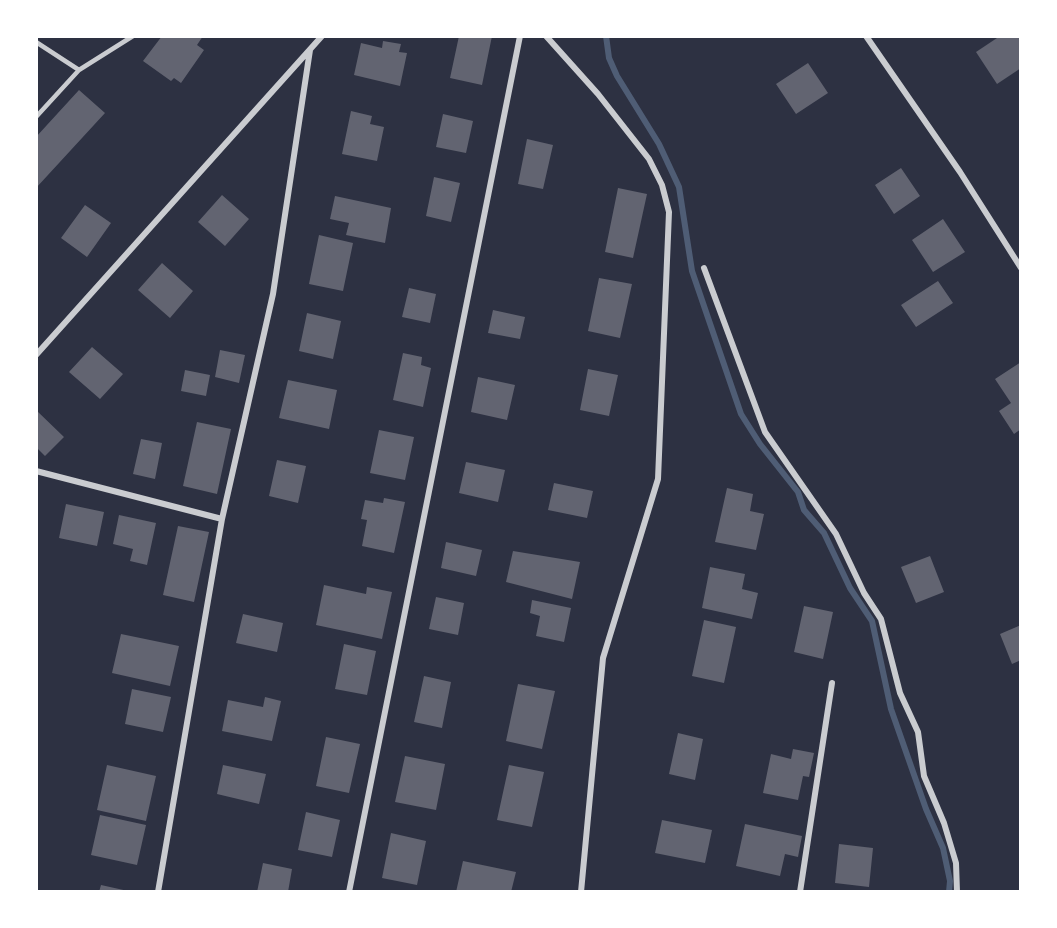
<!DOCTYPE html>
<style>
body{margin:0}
#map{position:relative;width:1057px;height:928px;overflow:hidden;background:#2d3142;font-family:Barlow,sans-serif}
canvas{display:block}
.frame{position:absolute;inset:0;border:38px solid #fff;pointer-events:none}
</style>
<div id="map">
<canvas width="1057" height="928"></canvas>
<div class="frame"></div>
</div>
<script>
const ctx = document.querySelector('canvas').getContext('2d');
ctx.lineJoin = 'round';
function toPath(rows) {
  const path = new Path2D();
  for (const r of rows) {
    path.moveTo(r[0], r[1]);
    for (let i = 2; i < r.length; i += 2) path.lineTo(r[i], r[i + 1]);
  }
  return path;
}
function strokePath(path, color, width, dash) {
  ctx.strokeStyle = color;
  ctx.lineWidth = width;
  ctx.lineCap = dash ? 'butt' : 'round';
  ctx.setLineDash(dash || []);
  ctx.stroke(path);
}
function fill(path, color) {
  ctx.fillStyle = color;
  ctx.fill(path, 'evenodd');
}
strokePath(toPath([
 [606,36,609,58,617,76,659,144,679,187,692,271,741,414,760,444,798,492,804,510,824,533,850,588,872,621,891,709,926,809,943,848,950,881,949,892]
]), '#4f5d75', 6);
fill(toPath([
 [162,36,203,36,197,45,204,50,181,83,174,78,171,81,143,61],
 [459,36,492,36,482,85,450,78],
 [1000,36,1021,36,1021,68,997,84,976,52],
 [383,41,401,44,399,52,407,53,400,86,354,75,361,43,382,48],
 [808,63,828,93,796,114,776,84],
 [79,90,105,113,36,188,36,137],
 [351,111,372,116,370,124,384,127,377,161,342,154],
 [443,114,473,121,466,153,436,147],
 [527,139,553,145,543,189,518,184],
 [901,168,920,196,894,214,875,185],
 [434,177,460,183,451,222,426,216],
 [618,188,647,194,633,258,605,252],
 [222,195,249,219,225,246,198,222],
 [335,196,391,208,385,243,346,235,349,223,330,219],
 [85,205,111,223,87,257,61,238],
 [943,219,965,252,933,272,912,240],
 [319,235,353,243,343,291,309,284],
 [162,263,193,291,170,318,138,290],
 [599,278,632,284,620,338,588,331],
 [938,281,953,303,916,327,901,305],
 [409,288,436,294,430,323,402,317],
 [493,310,525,317,520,339,488,333],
 [307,313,341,321,333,359,299,351],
 [92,347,123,374,100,399,69,372],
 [220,350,245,355,239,383,215,377],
 [403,353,422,357,421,365,431,368,423,407,393,400],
 [1021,362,1021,429,1014,434,999,411,1011,403,995,379],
 [588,369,618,375,609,416,580,410],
 [185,370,210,375,206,396,181,391],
 [478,377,515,385,507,420,471,412],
 [288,380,337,390,329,429,279,418],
 [36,410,64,437,45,456,36,447],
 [197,422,231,429,217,494,183,486],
 [379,430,414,437,405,480,370,473],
 [141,439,162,443,155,479,133,474],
 [277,460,306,466,298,503,269,496],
 [466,462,505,470,498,502,459,493],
 [554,483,593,491,587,518,548,510],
 [727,488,753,494,750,511,764,514,756,550,715,542],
 [384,498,405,502,394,553,362,546,367,520,361,519,365,500,383,503],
 [66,504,104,512,97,546,59,538],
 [119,515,156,523,147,565,130,561,133,549,113,544],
 [178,526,209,532,194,602,163,595],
 [446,542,482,550,476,576,441,568],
 [513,551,580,562,572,599,506,582],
 [930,556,944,592,916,603,901,567],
 [710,567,745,574,742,589,758,593,752,619,702,608],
 [324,585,366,594,367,587,392,592,382,639,316,625],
 [436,597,464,603,458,635,429,629],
 [532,600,571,608,564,642,536,636,540,616,530,613],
 [804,606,833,612,823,659,794,652],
 [243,614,283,623,277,652,236,643],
 [704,620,736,627,724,683,692,676],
 [1021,625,1021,660,1012,664,1000,634],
 [121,634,179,646,170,686,112,673],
 [344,644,376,651,367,695,335,689],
 [424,676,451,682,442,728,414,722],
 [518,684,555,691,542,749,506,741],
 [132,689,171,697,163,732,125,724],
 [265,697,281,701,272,741,222,731,228,700,263,707],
 [678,733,703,739,695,780,669,774],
 [326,737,360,744,349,793,316,786],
 [793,749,814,753,809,777,803,776,798,800,763,793,771,754,791,759],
 [405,756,445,764,436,810,395,802],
 [107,765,156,776,146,821,97,810],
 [223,765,266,774,259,804,217,794],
 [509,765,544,772,532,827,497,820],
 [306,812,340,820,332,857,298,850],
 [100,815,146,825,137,865,91,855],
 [662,820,712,830,705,863,655,853],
 [745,824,802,836,798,857,785,854,780,876,736,866],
 [391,833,426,841,417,885,382,878],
 [839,844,873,848,869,887,835,883],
 [463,861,516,872,511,892,456,892],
 [263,863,292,869,288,892,257,892],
 [101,885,128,891,128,892,99,892]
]), '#626471');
strokePath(toPath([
 [36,42,79,70,36,117],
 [79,70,133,36]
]), '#caccd0', 4.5);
strokePath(toPath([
 [546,36,598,94,649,159,662,185,669,212,658,479,603,658,581,892],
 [866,36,960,172,1021,268],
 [704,268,765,432,836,534,864,593,881,619,900,693,918,732,924,776,944,823,956,863,957,892],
 [36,355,322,36],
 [36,471,222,519],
 [158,892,222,519,273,294,310,50],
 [349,892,520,36],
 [800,892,832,683]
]), '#caccd0', 6);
</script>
